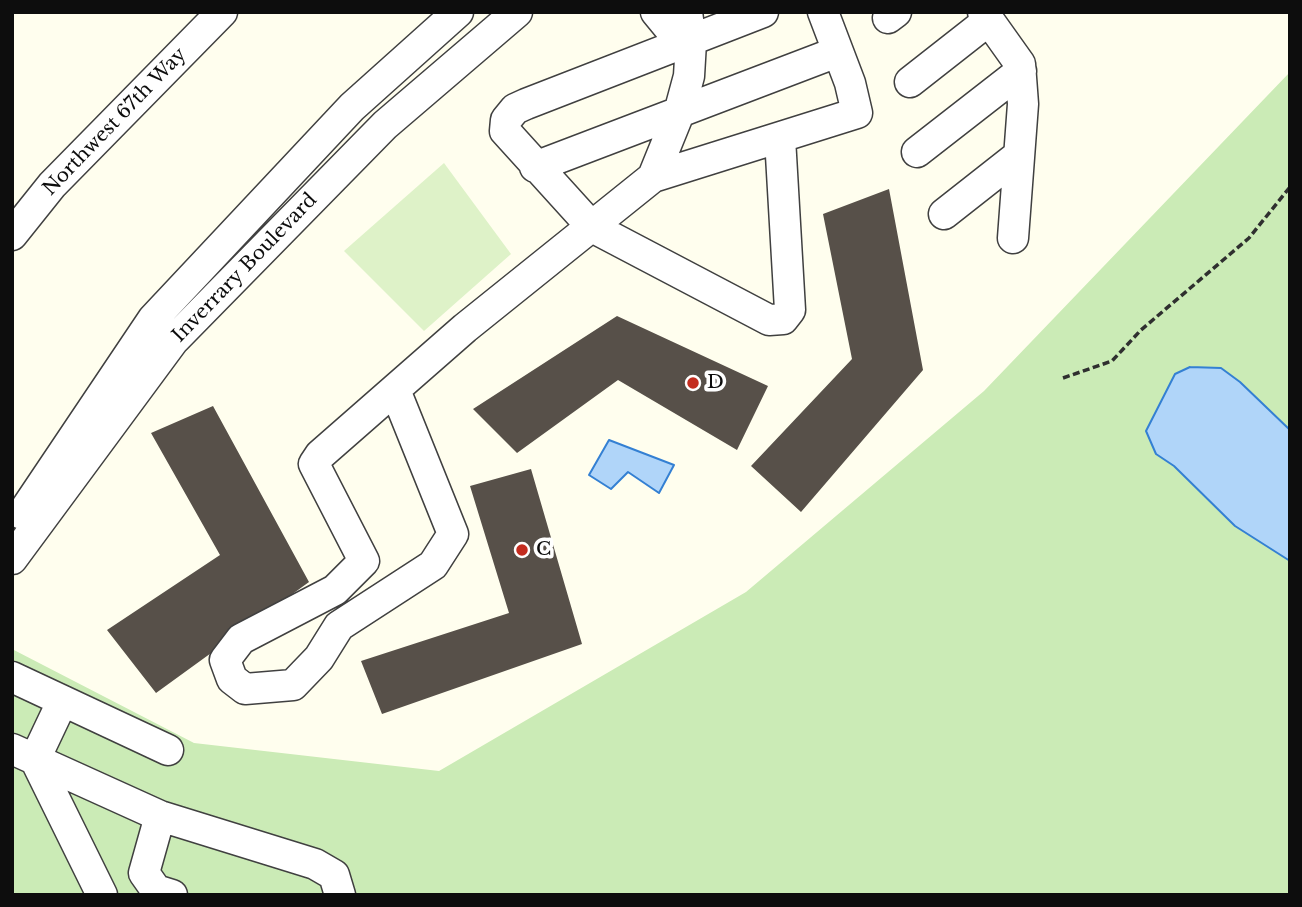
<!DOCTYPE html>
<style>
body{margin:0}
#map{position:relative;width:1302px;height:907px;overflow:hidden;background:#fffeee;font-family:"Libre Baskerville",serif}
canvas{display:block}
.frame{position:absolute;inset:0;border:14px solid #0d0d0d;pointer-events:none}
</style>
<div id="map">
<canvas width="1302" height="907"></canvas>
<div class="frame"></div>
</div>
<script>
const ctx = document.querySelector('canvas').getContext('2d');
ctx.lineJoin = 'round';
function fill(path, color) {
  ctx.fillStyle = color;
  ctx.fill(path, 'evenodd');
}
function toPath(rows) {
  const path = new Path2D();
  for (const r of rows) {
    path.moveTo(r[0], r[1]);
    for (let i = 2; i < r.length; i += 2) path.lineTo(r[i], r[i + 1]);
  }
  return path;
}
function strokePath(path, color, width, dash) {
  ctx.strokeStyle = color;
  ctx.lineWidth = width;
  ctx.lineCap = dash ? 'butt' : 'round';
  ctx.setLineDash(dash || []);
  ctx.stroke(path);
}
function drawText(font, color, halo, rows, align = 'center') {
  ctx.font = font + ' "Libre Baskerville",serif';
  ctx.lineWidth = 7;
  ctx.setLineDash([]);
  ctx.textBaseline = 'middle';
  ctx.strokeStyle = halo;
  ctx.fillStyle = color;
  for (const [text, x, y, turn = 0] of rows) {
    ctx.save();
    ctx.translate(x, y);
    ctx.rotate((+turn || 0) * Math.PI / 180);
    ctx.textAlign = isNaN(turn) ? turn : align;
    if (halo) ctx.strokeText(text, 0, 0);
    ctx.fillText(text, 0, 0);
    ctx.restore();
  }
}
fill(toPath([
 [1290,72,1290,895,12,895,12,649,194,743,439,771,746,592,984,391]
]), '#cbebb6');
fill(toPath([
 [444,163,511,254,424,331,344,251]
]), '#def2c8');
const water = toPath([
 [1190,367,1221,368,1240,382,1290,430,1290,561,1235,526,1174,466,1156,454,1146,431,1175,374,1190,367],
 [609,440,674,465,659,493,628,472,611,489,589,475,609,440]
]);
fill(water, '#b0d5f9');
strokePath(water, '#3480d3', 2);
fill(toPath([
 [889,189,923,370,801,512,751,466,852,359,823,214],
 [617,316,768,386,737,450,618,380,517,453,473,409],
 [213,406,309,582,156,693,107,630,220,555,151,433],
 [531,469,582,644,382,714,361,661,509,613,470,486]
]), '#575049');
const minor = toPath([
 [656,12,670,29,691,42],
 [687,12,691,42,689,76,679,113,653,177,857,113,850,83,823,12],
 [763,12,526,104,515,109,506,120,505,131,592,227,769,320,783,319,790,310,780,138],
 [983,12,1020,64,1023,104,1013,238],
 [888,18,896,12],
 [910,82,989,20],
 [917,152,1021,71],
 [535,167,837,52],
 [944,214,1019,155],
 [12,235,52,185,222,12],
 [395,390,453,534,433,565,339,626,319,658,293,685,245,689,232,679,225,660,241,639,335,590,364,561,314,464,320,455,465,328,653,177],
 [22,514,153,319,352,107,458,12],
 [12,559,173,341,385,125,517,12],
 [12,677,168,750],
 [62,702,35,759,102,895],
 [12,749,160,816,315,864,334,875,340,895],
 [160,816,144,873,156,890,172,895]
]);
strokePath(minor, '#404040', 33);
strokePath(toPath([
 [1063,378,1112,361,1141,330,1249,238,1290,187]
]), '#2f2f2f', 3.5, [7, 3.5]);
strokePath(minor, '#fff', 30);
for (const [x, y, r, color] of [
 [693,383,7,"#c32c1f"],
 [522,550,7,"#c32c1f"]
]) {
  const dot = new Path2D();
  dot.arc(x, y, r, 0, 2 * Math.PI);
  ctx.fillStyle = color;
  ctx.fill(dot);
  strokePath(dot, '#fff', 2.5);
}
drawText('19px', '#0d0d0d', '#fff', [
 ["Northwest 67th Way",115,122,-46],
 ["Inverrary Boulevard",245,268,-46]
]);
drawText('19px', '#0d0d0d', '#fff', [
 ["D",707,383],
 ["C",536,550]
], 'left');
</script>
